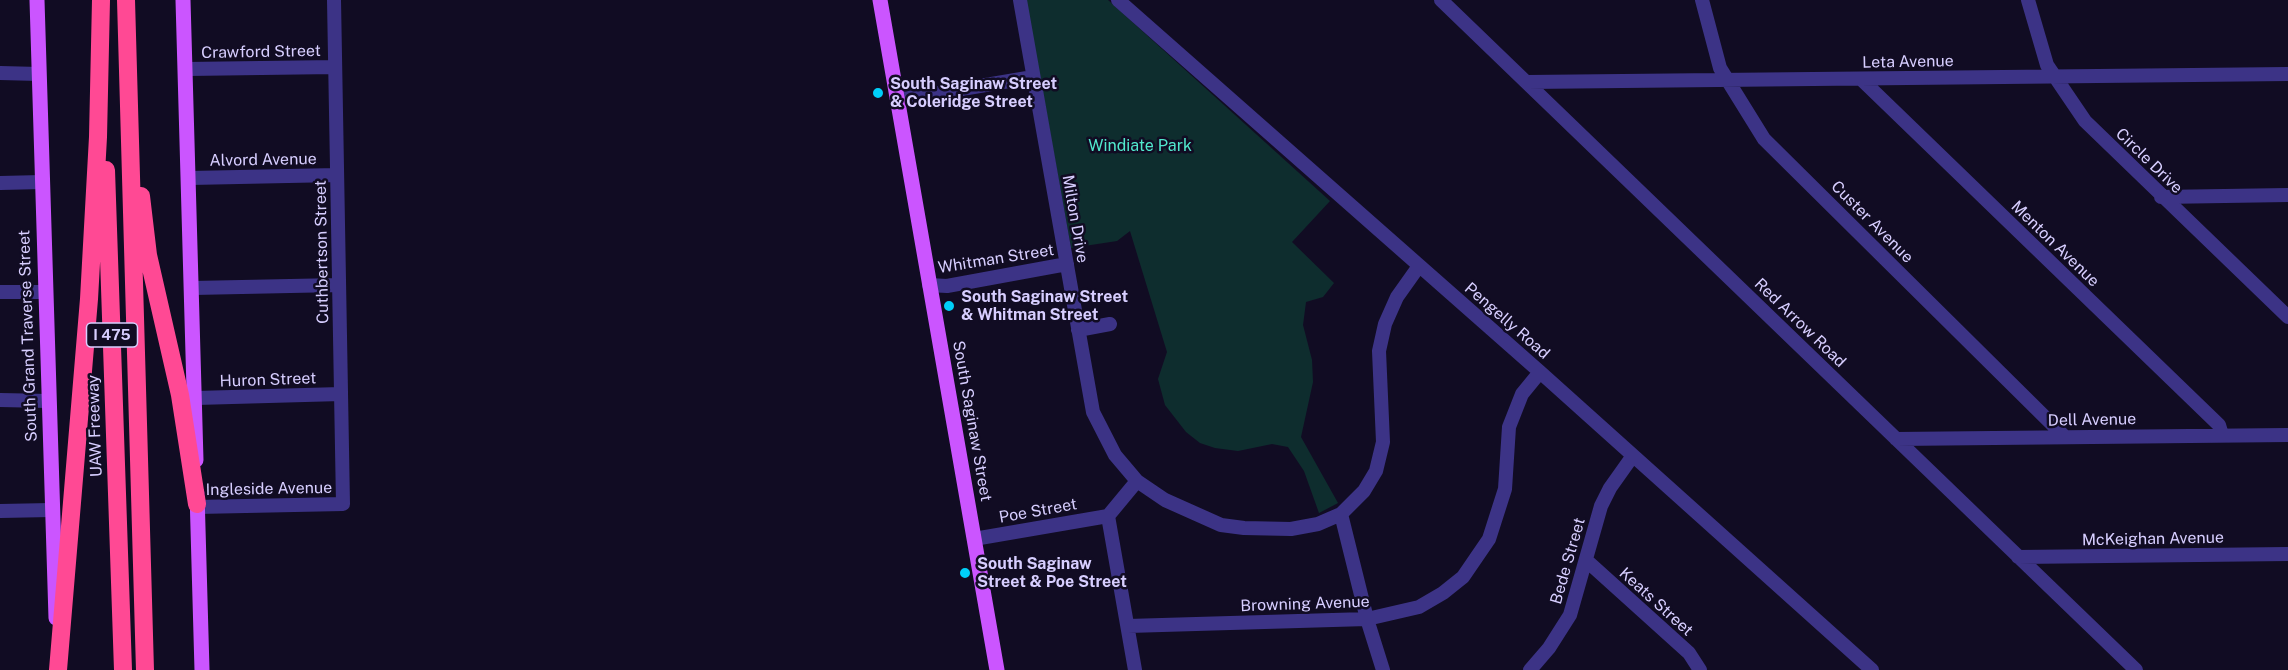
<!DOCTYPE html>
<style>
body{margin:0}
canvas{display:block;background:#110c23}
</style>
<canvas width="2288" height="670"></canvas>
<script>
const ctx = document.querySelector('canvas').getContext('2d');
ctx.lineJoin = 'round';
function fill(path, color) {
  ctx.fillStyle = color;
  ctx.fill(path, 'evenodd');
}
function toPath(rows) {
  const path = new Path2D();
  for (const r of rows) {
    path.moveTo(r[0], r[1]);
    for (let i = 2; i < r.length; i += 2) path.lineTo(r[i], r[i + 1]);
  }
  return path;
}
function strokePath(path, color, width, dash) {
  ctx.strokeStyle = color;
  ctx.lineWidth = width;
  ctx.lineCap = dash ? 'butt' : 'round';
  ctx.setLineDash(dash || []);
  ctx.stroke(path);
}
function drawText(font, color, halo, rows, align = 'center') {
  ctx.font = font + ' "Public Sans",sans-serif';
  ctx.lineWidth = 5;
  ctx.setLineDash([]);
  ctx.textBaseline = 'middle';
  ctx.strokeStyle = halo;
  ctx.fillStyle = color;
  for (const [text, x, y, turn = 0] of rows) {
    ctx.save();
    ctx.translate(x, y);
    ctx.rotate((+turn || 0) * Math.PI / 180);
    ctx.textAlign = isNaN(turn) ? turn : align;
    if (halo) ctx.strokeText(text, 0, 0);
    ctx.fillText(text, 0, 0);
    ctx.restore();
  }
}
fill(toPath([
 [1026,0,1108,0,1330,201,1292,242,1334,283,1323,297,1306,302,1303,325,1312,360,1313,382,1301,437,1338,503,1319,513,1304,471,1288,447,1272,444,1238,451,1215,448,1200,443,1186,432,1165,405,1158,379,1167,352,1130,231,1117,241,1071,248]
]), '#0e2d2e');
strokePath(toPath([
 [1020,0,1093,412,1115,455,1137,481,1165,500,1221,525,1244,528,1291,529,1318,524,1341,514,1364,491,1376,471,1383,442,1379,351,1385,324,1397,297,1419,266],
 [1118,0,1540,372,1872,670],
 [1441,0,2136,670],
 [1702,0,1720,68,1764,139,2065,437],
 [2028,0,2047,65,2085,121,2288,317],
 [187,69,335,67],
 [0,73,39,74],
 [1861,79,2219,425,2222,435],
 [1528,82,2288,74],
 [897,100,1033,77],
 [190,178,337,175],
 [0,183,42,182],
 [2161,197,2288,195],
 [929,285,947,286,1067,264],
 [193,288,339,285],
 [0,292,45,292],
 [1078,330,1110,324],
 [196,398,341,394],
 [0,400,48,401],
 [1896,439,2288,435],
 [197,507,343,504,334,0],
 [0,511,51,510],
 [1341,514,1367,619,1383,670],
 [974,539,1108,516],
 [2018,557,2288,554],
 [1587,561,1689,653,1700,670],
 [1128,626,1367,619,1419,607,1443,593,1463,577,1489,539,1505,489,1509,427,1522,394,1540,372],
 [1135,670,1108,516,1137,481],
 [1530,670,1549,648,1570,615,1601,506,1610,488,1632,457]
]), '#3c3386', 14);
strokePath(toPath([
 [37,0,56,618],
 [183,0,196,460],
 [880,0,997,670],
 [197,493,202,670]
]), '#cb55ff', 15);
strokePath(toPath([
 [126,0,145,670],
 [106,170,123,670],
 [141,196,148,255,180,395,197,504],
 [58,670,89,299,98,137,101,0]
]), '#ff4994', 18);
for (const [x, y, r, color] of [
 [878,93,6,"#00cff9"],
 [949,306,6,"#00cff9"],
 [965,573,6,"#00cff9"]
]) {
  const dot = new Path2D();
  dot.arc(x, y, r, 0, 2 * Math.PI);
  ctx.fillStyle = color;
  ctx.fill(dot);
  strokePath(dot, '#110c23', 2);
}
for (const [x, y, w] of [
 [112,335,51]
]) {
  const box = new Path2D();
  box.roundRect(x - w / 2, y - 12, w, 24, 4.5);
  ctx.fillStyle = '#110c23';
  ctx.fill(box);
  strokePath(box, '#d7ceff', 1.5);
}
drawText('bold 15px', '#d7ceff', null, [
 ["I 475",112,335]
]);
drawText('16px', '#d7ceff', '#110c23', [
 ["Crawford Street",261,52,-1],
 ["Leta Avenue",1908,62,-1],
 ["Alvord Avenue",263,160,-1],
 ["Circle Drive",2149,161,44],
 ["Milton Drive",1075,219,80],
 ["Custer Avenue",1872,222,45],
 ["Menton Avenue",2055,244,44],
 ["Cuthbertson Street",322,252,-91],
 ["Whitman Street",996,259,-9],
 ["Pengelly Road",1507,321,41],
 ["Red Arrow Road",1800,323,44],
 ["South Grand Traverse Street",28,336,-92],
 ["Huron Street",268,380,-2],
 ["Dell Avenue",2092,420,-1],
 ["South Saginaw Street",972,421,80],
 ["UAW Freeway",95,426,-92],
 ["Ingleside Avenue",269,489,-1],
 ["Poe Street",1038,511,-10],
 ["McKeighan Avenue",2153,539,-1],
 ["Bede Street",1568,561,-74],
 ["Keats Street",1656,602,42],
 ["Browning Avenue",1305,604,-2]
]);
drawText('bold 16px', '#d7ceff', '#110c23', [
 ["South Saginaw Street",890,84],
 ["& Coleridge Street",890,102],
 ["South Saginaw Street",961,297],
 ["& Whitman Street",961,315],
 ["South Saginaw",977,564],
 ["Street & Poe Street",977,582]
], 'left');
drawText('16px', '#51e8cd', '#110c23', [
 ["Windiate Park",1140,146]
]);
</script>
